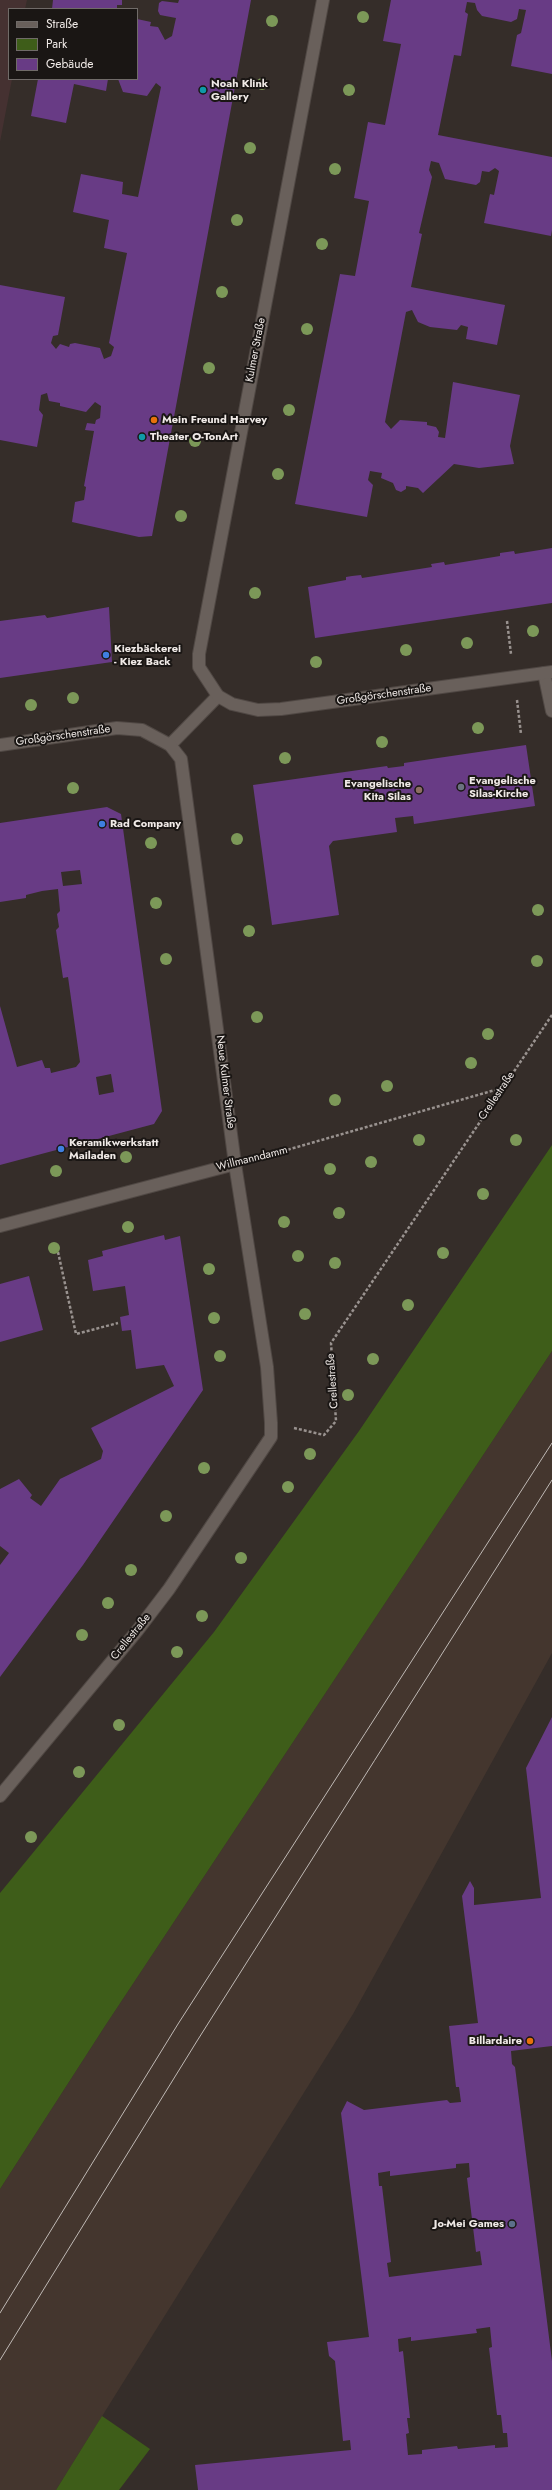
<!DOCTYPE html>
<meta charset="utf-8">
<style>
body{margin:0}
#map{position:relative;width:552px;height:2490px;overflow:hidden;background:#352d29;font-family:Jost,sans-serif}
canvas{display:block}
.legend{position:absolute;left:8px;top:8px;width:130px;height:72px;box-sizing:border-box;background:#1a1614;border:1px solid #706b68;margin:0;padding:5px 7px;list-style:none;font-size:12px;color:#f0eae7}
.legend li{display:flex;align-items:center;gap:8px;height:20px}
.legend b{width:20px;border:1px solid #706b68}
</style>
<div id="map">
<canvas width="552" height="2490"></canvas>
<ul class="legend">
<li><b style="height:5px;background:#69605b"></b>Straße</li>
<li><b style="height:11px;background:#3e5d19"></b>Park</li>
<li><b style="height:11px;background:#683b85"></b>Gebäude</li>
</ul>
</div>
<script>
const ctx = document.querySelector('canvas').getContext('2d');
ctx.lineJoin = 'round';
function fill(path, color) {
  ctx.fillStyle = color;
  ctx.fill(path, 'evenodd');
}
function toPath(rows) {
  const path = new Path2D();
  for (const r of rows) {
    path.moveTo(r[0], r[1]);
    for (let i = 2; i < r.length; i += 2) path.lineTo(r[i], r[i + 1]);
  }
  return path;
}
function strokePath(path, color, width, dash) {
  ctx.strokeStyle = color;
  ctx.lineWidth = width;
  ctx.lineCap = dash ? 'butt' : 'round';
  ctx.setLineDash(dash || []);
  ctx.stroke(path);
}
function drawText(font, color, halo, rows, align = 'center') {
  ctx.font = font + ' Jost,sans-serif';
  ctx.lineWidth = 4;
  ctx.setLineDash([]);
  ctx.textBaseline = 'middle';
  ctx.strokeStyle = halo;
  ctx.fillStyle = color;
  for (const [text, x, y, turn = 0] of rows) {
    ctx.save();
    ctx.translate(x, y);
    ctx.rotate((+turn || 0) * Math.PI / 180);
    ctx.textAlign = isNaN(turn) ? turn : align;
    if (halo) ctx.strokeText(text, 0, 0);
    ctx.fillText(text, 0, 0);
    ctx.restore();
  }
}
fill(toPath([
 [552,1351,552,1653,353,2014,56,2490,0,2490,0,2189,105,2026]
]), '#44362e');
fill(toPath([
 [0,0,27,0,25,9,9,9,9,79,12,79,0,142]
]), '#453131');
fill(toPath([
 [552,1145,552,1351,105,2026,0,2189,0,1893,214,1632,359,1431],
 [102,2416,150,2449,119,2490,56,2490]
]), '#3e5d19');
fill(toPath([
 [53,0,122,0,122,5,117,5,117,9,52,9],
 [179,0,251,0,152,536,139,537,72,522,75,502,84,500,86,487,84,486,94,431,85,430,87,423,95,424,96,420,100,418,101,406,95,402,86,412,60,406,60,403,49,401,47,393,41,395,39,410,43,415,37,447,0,440,0,285,65,297,58,335,53,336,51,343,56,349,60,344,69,347,70,344,75,343,100,348,104,359,111,356,114,347,109,343,127,253,104,248,109,220,73,212,81,174,123,182,122,194,138,197,161,87,156,83,147,96,123,92,118,79,137,79,137,19,151,22,150,26,158,27,165,40,172,36,176,18,160,15,158,11,159,3,162,1,178,3],
 [391,0,552,0,552,74,511,66,517,35,521,33,526,10,519,9,517,19,511,22,482,16,477,10,475,3,467,2,465,12,468,14,461,56,454,55,438,135,552,157,552,230,551,236,484,223,490,194,494,195,499,171,495,168,489,172,482,171,480,182,476,185,445,179,439,163,431,161,429,170,432,177,419,233,422,234,411,287,505,305,497,345,466,339,468,327,461,325,457,330,430,327,418,322,412,310,406,312,385,422,391,429,400,420,427,422,427,425,436,427,439,432,438,437,445,438,453,382,520,395,510,446,514,464,479,468,454,464,423,493,418,488,406,486,406,489,401,492,396,490,393,483,381,478,382,473,370,471,368,480,373,485,367,517,295,504,340,274,355,276,369,201,354,198,368,122,385,125,401,44,383,41],
 [38,79,108,79,106,91,74,84,66,123,31,116],
 [552,548,552,603,315,638,308,587,346,580,346,577,352,576,361,575,362,578,432,567,431,564,444,562,445,565,500,556,500,553,514,551,515,554],
 [109,607,112,662,0,678,0,621,45,615,47,618],
 [526,745,535,806,414,824,413,816,395,818,397,832,333,841,329,846,339,915,272,925,253,785,387,766,388,768,404,766,404,763],
 [107,807,121,814,162,1111,154,1124,0,1165,0,1006,17,1067,42,1060,45,1068,50,1068,51,1073,76,1067,80,1062,68,977,63,978,56,930,59,927,57,914,60,911,58,889,42,891,26,895,26,898,0,902,0,823],
 [80,870,82,884,63,886,61,872],
 [111,1074,114,1092,99,1095,96,1077],
 [164,1235,165,1240,180,1236,203,1390,83,1565,0,1677,0,1565,9,1553,0,1546,0,1489,19,1479,32,1495,30,1498,41,1506,60,1479,101,1459,103,1451,91,1428,174,1386,164,1365,136,1369,131,1330,122,1331,120,1317,129,1315,125,1286,93,1291,88,1260,103,1256,102,1251],
 [29,1276,43,1330,0,1342,0,1284],
 [552,1717,552,2046,511,2051,512,2064,515,2067,552,2361,552,2490,198,2490,195,2465,351,2450,350,2440,343,2441,335,2361,329,2356,327,2342,369,2337,341,2113,347,2101,364,2110,447,2100,450,2103,461,2102,459,2087,456,2087,449,2026,478,2023,462,1896,470,1881,474,1888,474,1905,541,1898,526,1768],
 [469,2163,470,2177,467,2178,476,2252,480,2251,482,2265,389,2277,387,2263,391,2262,382,2186,379,2186,378,2173,390,2171,390,2176,456,2168,456,2164],
 [490,2327,492,2347,489,2348,497,2415,501,2415,503,2433,507,2433,508,2447,495,2448,495,2445,458,2449,457,2446,422,2450,422,2454,408,2455,406,2434,409,2433,407,2418,410,2418,403,2351,399,2352,398,2339,411,2337,411,2341,477,2333,476,2329]
]), '#683b85');
const lane = toPath([
 [544,673,552,711],
 [170,745,218,696]
]);
const street = toPath([
 [323,0,199,654,199,667,218,696,232,704,258,710,281,709,552,672],
 [0,745,117,728,142,730,170,745,181,759,235,1164,267,1367,271,1423,271,1437,169,1589,137,1631,0,1796],
 [0,1226,235,1164]
]);
strokePath(lane, '#504844', 14);
strokePath(street, '#504844', 14);
strokePath(toPath([
 [507,621,511,654],
 [517,700,521,734],
 [259,1158,502,1088],
 [58,1252,76,1334,118,1323],
 [294,1428,324,1435,336,1421,331,1343,552,1015]
]), '#99928f', 2.5, [3, 2]);
strokePath(lane, '#69605b', 12);
strokePath(street, '#69605b', 12);
strokePath(toPath([
 [0,2313,178,2024,552,1443],
 [0,2360,197,2041,552,1480]
]), '#bfb9b5', 1);
ctx.fillStyle = '#7c9858';
for (const [x, y] of [
 [363,17],
 [272,21],
 [262,84],
 [349,90],
 [250,148],
 [335,169],
 [237,220],
 [322,244],
 [222,292],
 [307,329],
 [209,368],
 [289,410],
 [195,441],
 [278,474],
 [181,516],
 [255,593],
 [533,631],
 [467,643],
 [406,650],
 [316,662],
 [73,698],
 [31,705],
 [478,728],
 [382,742],
 [285,758],
 [73,788],
 [237,839],
 [151,843],
 [156,903],
 [538,910],
 [249,931],
 [166,959],
 [537,961],
 [257,1017],
 [488,1034],
 [471,1063],
 [387,1086],
 [335,1100],
 [419,1140],
 [516,1140],
 [126,1157],
 [371,1162],
 [330,1169],
 [56,1171],
 [483,1194],
 [339,1213],
 [284,1222],
 [128,1227],
 [54,1248],
 [443,1253],
 [298,1256],
 [335,1263],
 [209,1269],
 [408,1305],
 [305,1314],
 [214,1318],
 [220,1356],
 [373,1359],
 [348,1395],
 [310,1454],
 [204,1468],
 [288,1487],
 [166,1516],
 [241,1558],
 [131,1570],
 [108,1603],
 [202,1616],
 [82,1635],
 [177,1652],
 [119,1725],
 [79,1772],
 [31,1837]
]) {
  ctx.beginPath();
  ctx.arc(x, y, 6, 0, 2 * Math.PI);
  ctx.fill();
}
for (const [x, y, r, color] of [
 [203,90,4,"#0f9aa8"],
 [154,420,4,"#e8710a"],
 [142,437,4,"#0f9aa8"],
 [106,655,4,"#3f7fe0"],
 [461,787,4,"#6b7280"],
 [419,790,4,"#8d6e63"],
 [102,824,4,"#3f7fe0"],
 [61,1149,4,"#3f7fe0"],
 [530,2041,4,"#e8710a"],
 [512,2224,4,"#5c6f8a"]
]) {
  const dot = new Path2D();
  dot.arc(x, y, r, 0, 2 * Math.PI);
  ctx.fillStyle = color;
  ctx.fill(dot);
  strokePath(dot, '#1a1614', 1.5);
}
drawText('bold 11px', '#f0eae7', '#1a1614', [
 ["Noah Klink",211,84],
 ["Gallery",211,97],
 ["Mein Freund Harvey",162,420],
 ["Theater O-TonArt",150,437],
 ["Kiezbäckerei",114,649],
 ["- Kiez Back",114,662],
 ["Evangelische",469,781],
 ["Silas-Kirche",469,794],
 ["Evangelische",411,784,"right"],
 ["Kita Silas",411,797,"right"],
 ["Rad Company",110,824],
 ["Keramikwerkstatt",69,1143],
 ["Mailaden",69,1156],
 ["Billardaire",522,2041,"right"],
 ["Jo-Mei Games",504,2224,"right"]
], 'left');
drawText('11px', '#f0eae7', '#1a1614', [
 ["Kulmer Straße",256,350,-79],
 ["Großgörschenstraße",384,695,-8],
 ["Großgörschenstraße",63,736,-8],
 ["Neue Kulmer Straße",225,1082,83],
 ["Crellestraße",497,1096,-56],
 ["Willmanndamm",252,1159,-14],
 ["Crellestraße",333,1381,-94],
 ["Crellestraße",131,1637,-51]
]);
</script>
